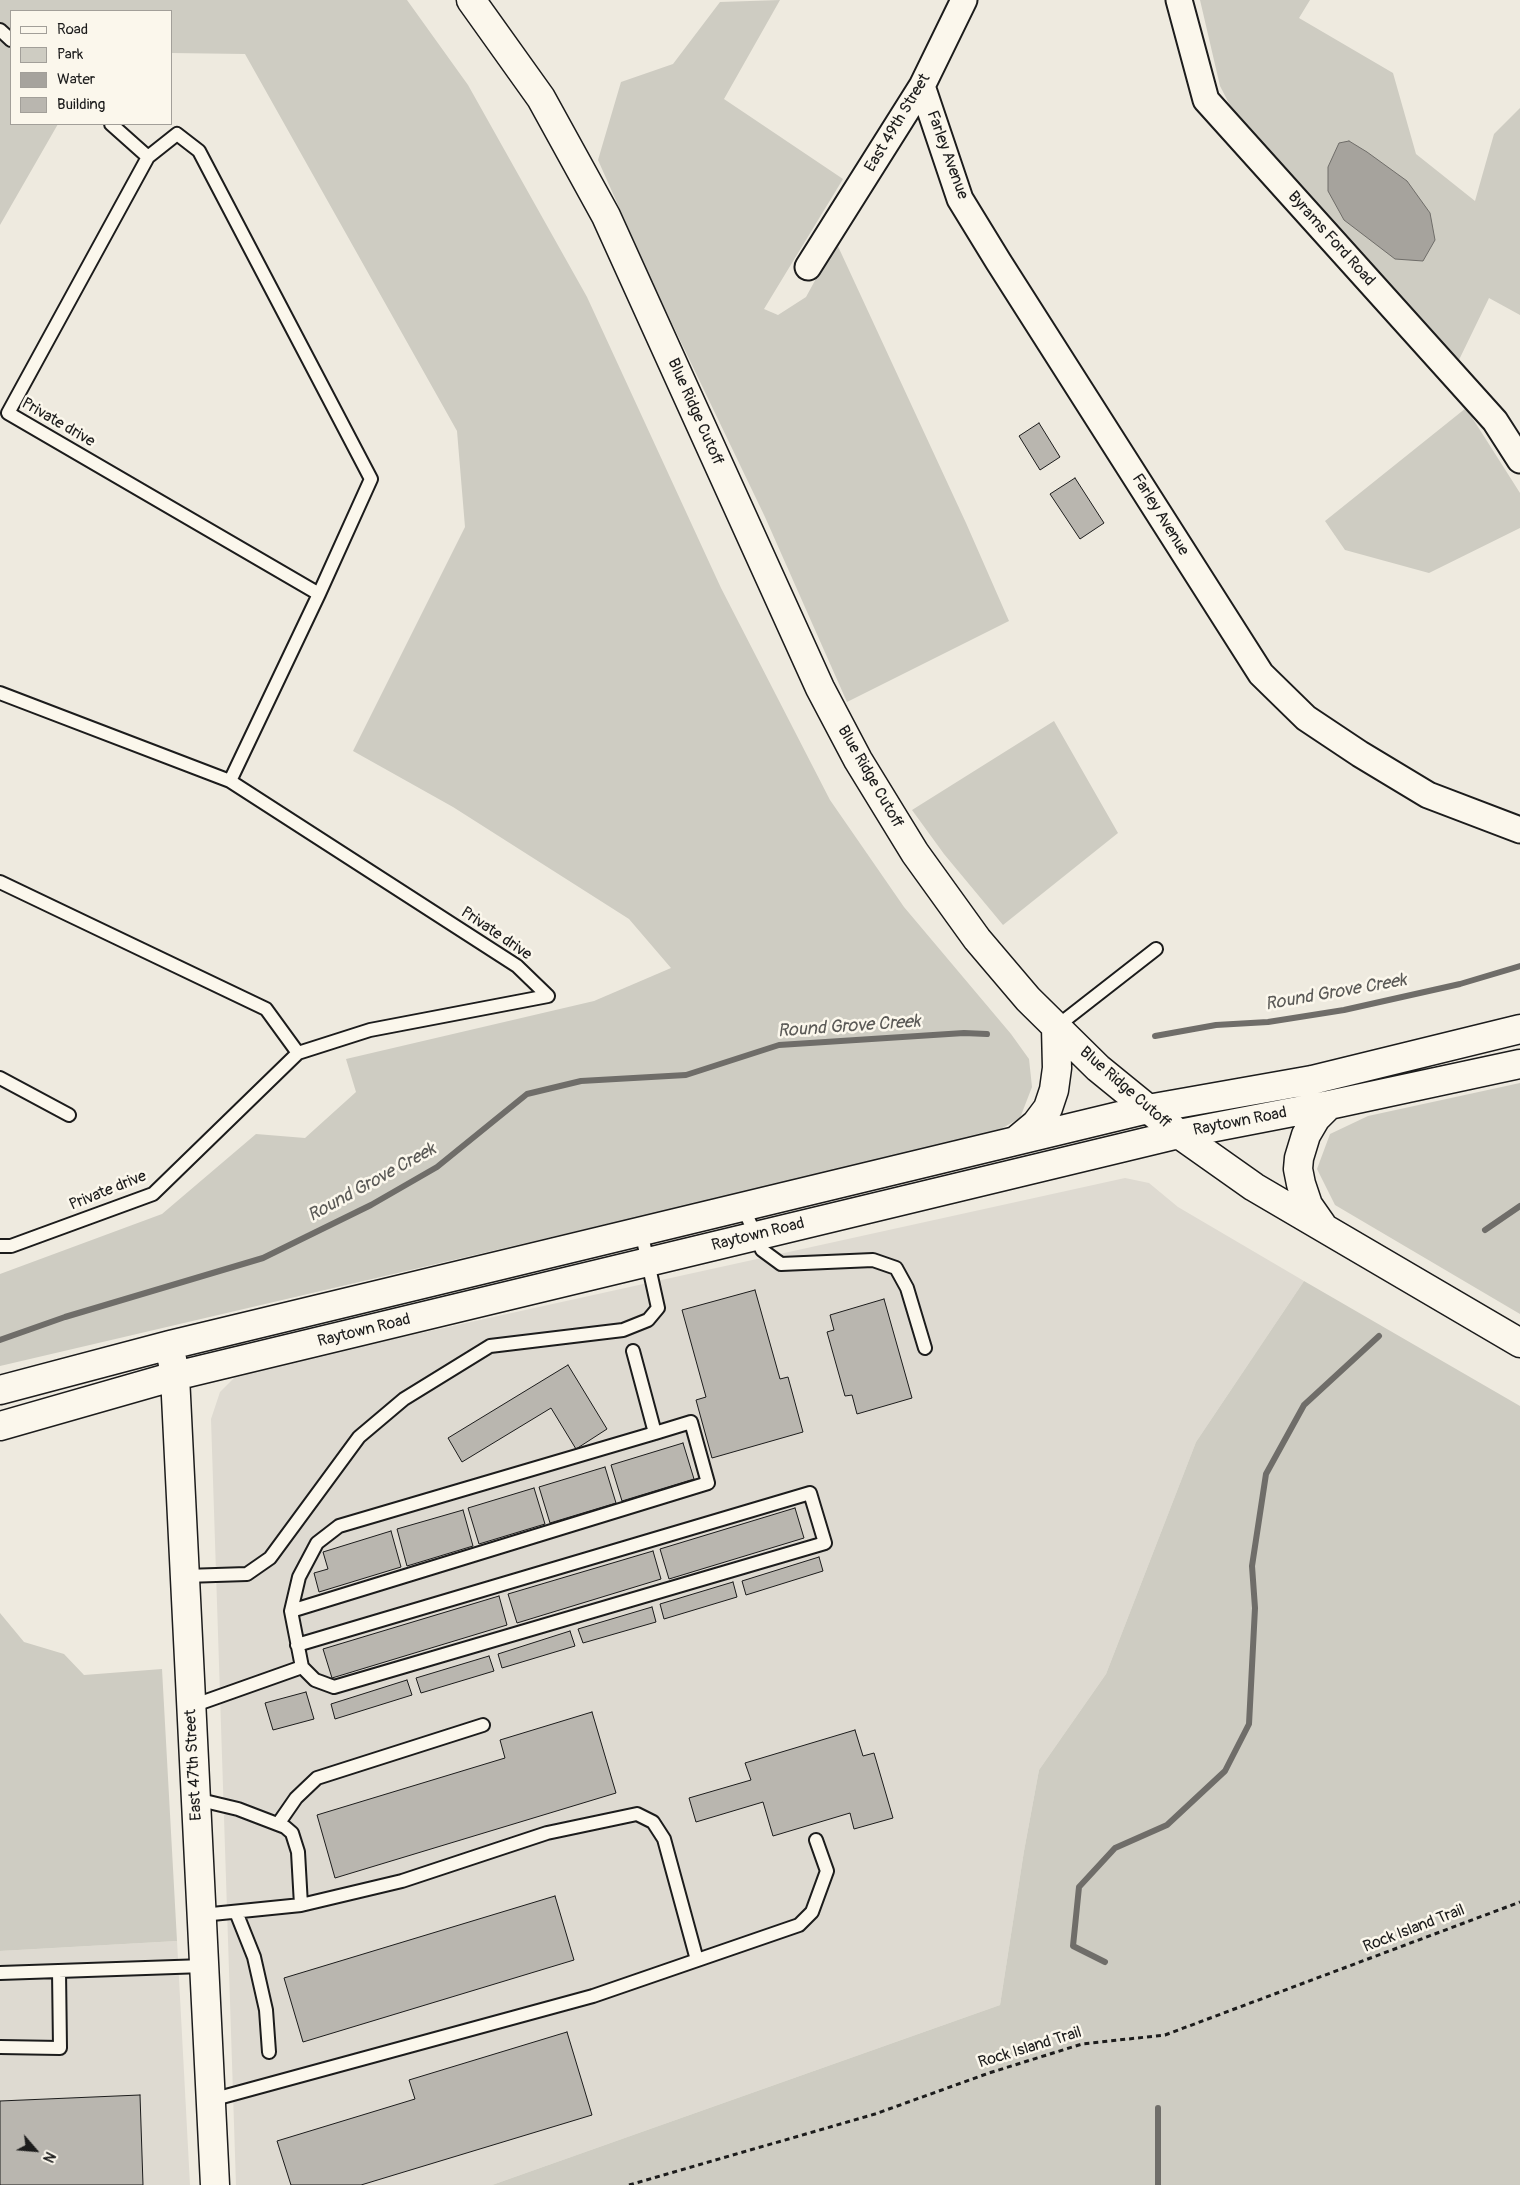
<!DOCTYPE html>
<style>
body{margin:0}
#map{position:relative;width:1520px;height:2185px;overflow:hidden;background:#eeeadf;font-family:Pangolin,sans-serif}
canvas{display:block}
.legend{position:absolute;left:10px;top:10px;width:162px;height:115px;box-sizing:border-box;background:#fbf7ec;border:1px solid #a29f99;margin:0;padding:6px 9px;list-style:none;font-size:15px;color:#1c1c1c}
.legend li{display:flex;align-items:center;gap:10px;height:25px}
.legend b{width:25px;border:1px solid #a29f99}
.north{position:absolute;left:10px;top:2125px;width:50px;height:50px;-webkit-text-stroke:4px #fbf7ec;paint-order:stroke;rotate:117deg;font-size:14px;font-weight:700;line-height:20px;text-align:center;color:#1c1c1c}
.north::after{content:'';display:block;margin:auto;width:18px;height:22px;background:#1c1c1c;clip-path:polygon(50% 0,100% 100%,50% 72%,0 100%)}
</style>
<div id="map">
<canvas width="1520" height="2185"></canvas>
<ul class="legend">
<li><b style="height:6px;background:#fbf7ec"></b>Road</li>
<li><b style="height:14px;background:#ceccc2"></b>Park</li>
<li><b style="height:14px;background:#a6a39d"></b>Water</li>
<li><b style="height:14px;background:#b9b6af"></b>Building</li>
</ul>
<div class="north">N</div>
</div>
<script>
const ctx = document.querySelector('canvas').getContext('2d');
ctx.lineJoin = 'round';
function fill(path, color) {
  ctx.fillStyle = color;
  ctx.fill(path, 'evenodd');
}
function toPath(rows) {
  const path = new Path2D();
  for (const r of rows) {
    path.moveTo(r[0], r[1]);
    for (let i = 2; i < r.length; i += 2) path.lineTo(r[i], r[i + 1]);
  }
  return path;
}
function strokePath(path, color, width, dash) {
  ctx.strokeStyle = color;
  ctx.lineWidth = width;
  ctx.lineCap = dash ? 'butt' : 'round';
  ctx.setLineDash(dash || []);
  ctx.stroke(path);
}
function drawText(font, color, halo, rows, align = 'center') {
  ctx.font = font + ' Pangolin,sans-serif';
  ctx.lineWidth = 5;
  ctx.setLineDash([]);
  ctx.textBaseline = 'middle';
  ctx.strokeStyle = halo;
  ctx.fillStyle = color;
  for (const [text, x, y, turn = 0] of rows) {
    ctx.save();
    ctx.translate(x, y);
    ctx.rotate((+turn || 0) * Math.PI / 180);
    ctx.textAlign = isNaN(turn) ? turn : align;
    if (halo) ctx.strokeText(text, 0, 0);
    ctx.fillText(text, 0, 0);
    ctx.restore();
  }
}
fill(toPath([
 [1125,1178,1149,1183,1178,1207,1304,1281,1196,1442,1106,1674,1039,1770,1024,1851,1000,2005,492,2185,236,2185,211,1419,220,1392,239,1373],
 [177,1941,190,2185,0,2185,0,1951]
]), '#dedad1');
fill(toPath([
 [0,0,407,0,468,85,587,297,721,588,830,800,904,907,1011,1034,1029,1059,1032,1087,1020,1118,992,1134,0,1366,0,1274,162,1214,256,1134,305,1138,356,1092,346,1059,594,1001,671,968,629,919,453,807,353,751,465,527,457,431,245,54,171,53,171,11,11,11,11,124,58,124,0,225],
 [780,0,724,99,843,179,764,309,778,315,806,297,836,242,966,523,1009,621,847,702,765,517,654,286,598,160,621,82,673,64,720,2],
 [1200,0,1310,0,1299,18,1393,73,1416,154,1475,201,1494,134,1520,108,1520,315,1489,298,1457,364,1238,121,1220,86],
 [1466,408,1520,493,1520,528,1429,573,1345,550,1325,521],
 [1054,721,1118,833,1003,925,944,854,912,810],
 [1520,1083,1520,1314,1335,1205,1317,1169,1330,1134,1368,1116],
 [1304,1281,1520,1406,1520,2185,492,2185,1000,2005,1024,1851,1039,1770,1106,1674,1196,1442],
 [0,1613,24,1642,64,1654,84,1675,162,1669,177,1941,0,1951]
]), '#ceccc2');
const water = toPath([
 [1349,141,1367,152,1407,181,1430,213,1435,240,1423,261,1395,259,1344,220,1328,191,1328,167,1339,143,1349,141]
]);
fill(water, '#a6a39d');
strokePath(water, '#6f6d69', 1);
strokePath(toPath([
 [1155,1036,1216,1025,1268,1022,1344,1010,1460,984,1520,966],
 [1485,1230,1520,1206],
 [0,1340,65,1317,263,1258,371,1205,437,1167,527,1094,581,1081,686,1075,779,1045,964,1033,987,1034],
 [1105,1962,1073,1946,1079,1887,1115,1848,1167,1825,1225,1771,1249,1724,1255,1608,1252,1566,1266,1474,1304,1405,1379,1336],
 [1158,2108,1158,2185]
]), '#6f6d69', 6);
const building = toPath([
 [1039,423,1060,457,1040,470,1019,436,1039,423],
 [1075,478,1104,523,1080,539,1050,494,1075,478],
 [755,1290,780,1379,788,1377,803,1432,712,1458,696,1400,706,1397,682,1310,755,1290],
 [884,1299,912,1398,857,1414,852,1395,845,1396,827,1332,834,1330,830,1315,884,1299],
 [568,1365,607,1429,576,1449,551,1408,462,1462,448,1438,568,1365],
 [683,1443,694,1479,622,1501,611,1465,683,1443],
 [605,1467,616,1503,550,1523,539,1487,605,1467],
 [534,1488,545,1524,479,1544,468,1508,534,1488],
 [795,1508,804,1538,669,1579,660,1549,795,1508],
 [463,1510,473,1546,407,1566,397,1529,463,1510],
 [391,1531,401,1567,319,1592,314,1573,328,1569,323,1552,391,1531],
 [653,1551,661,1579,517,1623,508,1594,653,1551],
 [819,1557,823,1571,746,1595,742,1581,819,1557],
 [733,1582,737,1597,664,1619,660,1604,733,1582],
 [499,1596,507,1625,332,1678,323,1649,499,1596],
 [652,1607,656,1622,583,1643,578,1629,652,1607],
 [570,1631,575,1646,502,1668,498,1654,570,1631],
 [489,1656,494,1671,421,1693,416,1678,489,1656],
 [407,1680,412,1695,335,1719,331,1704,407,1680],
 [306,1692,314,1719,273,1730,265,1703,306,1692],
 [592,1712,616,1793,335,1878,317,1815,505,1758,500,1740,592,1712],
 [855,1730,863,1756,874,1753,893,1818,854,1829,850,1813,773,1836,763,1802,696,1822,689,1798,751,1780,745,1763,855,1730],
 [555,1896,574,1960,303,2042,284,1978,555,1896],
 [567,2032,592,2115,361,2185,291,2185,277,2141,415,2099,409,2080,567,2032],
 [140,2095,143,2185,0,2185,0,2101,140,2095]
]);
fill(building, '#b9b6af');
strokePath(building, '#1c1c1c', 1);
const service = toPath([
 [0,30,11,40],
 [111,124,148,157],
 [0,693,230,781,517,966,548,996],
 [230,781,319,594,371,479,199,151,177,134,148,157,8,413,319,594],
 [0,882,266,1009,298,1053],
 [1056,1027,1156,949],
 [0,1078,69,1115],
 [743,1207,762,1250,781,1264,873,1260,896,1268,907,1288,925,1348],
 [0,1246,11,1246,153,1194,298,1053,370,1030,548,996],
 [185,1576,247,1574,270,1558,359,1437,404,1399,490,1346,623,1330,648,1320,658,1308,641,1231],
 [291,1611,708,1483,691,1422,655,1433],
 [297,1645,810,1493,825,1543,334,1687,315,1680,302,1667],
 [192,1706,302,1667,291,1611,299,1577,317,1543,339,1526,655,1433,633,1351],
 [196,1799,238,1809,285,1827,292,1833,298,1852,301,1905],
 [278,1824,296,1798,317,1778,483,1725],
 [236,1912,254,1957,266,2010,269,2052],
 [202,1915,301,1905,402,1881,547,1833,637,1814,653,1822,664,1839,697,1960],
 [0,1973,204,1966],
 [0,2047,60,2048,59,1971],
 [211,2100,593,1996,799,1925,812,1912,827,1871,816,1840]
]);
const minor = toPath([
 [1179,0,1206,100,1495,421,1520,460],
 [922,86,960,199,998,261,1261,674,1306,718,1360,754,1428,795,1520,830],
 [808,267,922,86,964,0]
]);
const secondary = toPath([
 [471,0,541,98,606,216,820,688,858,760,915,853,977,939,1028,999,1098,1068,1179,1134,1254,1187,1520,1343],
 [1018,1139,1036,1124,1048,1108,1054,1090,1057,1068,1056,1027],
 [1322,1225,1308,1205,1301,1184,1298,1169,1299,1158,1306,1135,1316,1118,1329,1105],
 [172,1359,175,1376,215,2185],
 [0,1390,170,1345,1148,1109,1312,1080,1520,1029],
 [0,1426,175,1376,1179,1134,1329,1105,1520,1064]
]);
strokePath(service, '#1c1c1c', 16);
strokePath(minor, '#1c1c1c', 29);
strokePath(secondary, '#1c1c1c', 31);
strokePath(toPath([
 [629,2185,875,2114,989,2073,1082,2044,1165,2035,1520,1902]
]), '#1c1c1c', 3, [5, 4]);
strokePath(service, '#fbf7ec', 12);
strokePath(minor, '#fbf7ec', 25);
strokePath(secondary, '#fbf7ec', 28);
drawText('16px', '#1c1c1c', '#fbf7ec', [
 ["East 49th Street",898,123,-59],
 ["Farley Avenue",947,155,70],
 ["Byrams Ford Road",1331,239,48],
 ["Blue Ridge Cutoff",695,412,66],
 ["Private drive",58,423,30],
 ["Farley Avenue",1160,515,58],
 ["Blue Ridge Cutoff",870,777,60],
 ["Private drive",496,934,34],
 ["Blue Ridge Cutoff",1125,1088,41],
 ["Raytown Road",1240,1122,-11],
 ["Private drive",108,1191,-22],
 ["Raytown Road",758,1235,-14],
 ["Raytown Road",364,1331,-14],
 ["East 47th Street",194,1765,-93],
 ["Rock Island Trail",1414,1929,-21],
 ["Rock Island Trail",1030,2048,-17]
]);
drawText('italic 18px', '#5a5956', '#fbf7ec', [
 ["Round Grove Creek",1336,993,-10],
 ["Round Grove Creek",849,1027,-4],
 ["Round Grove Creek",372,1183,-29]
]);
</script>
